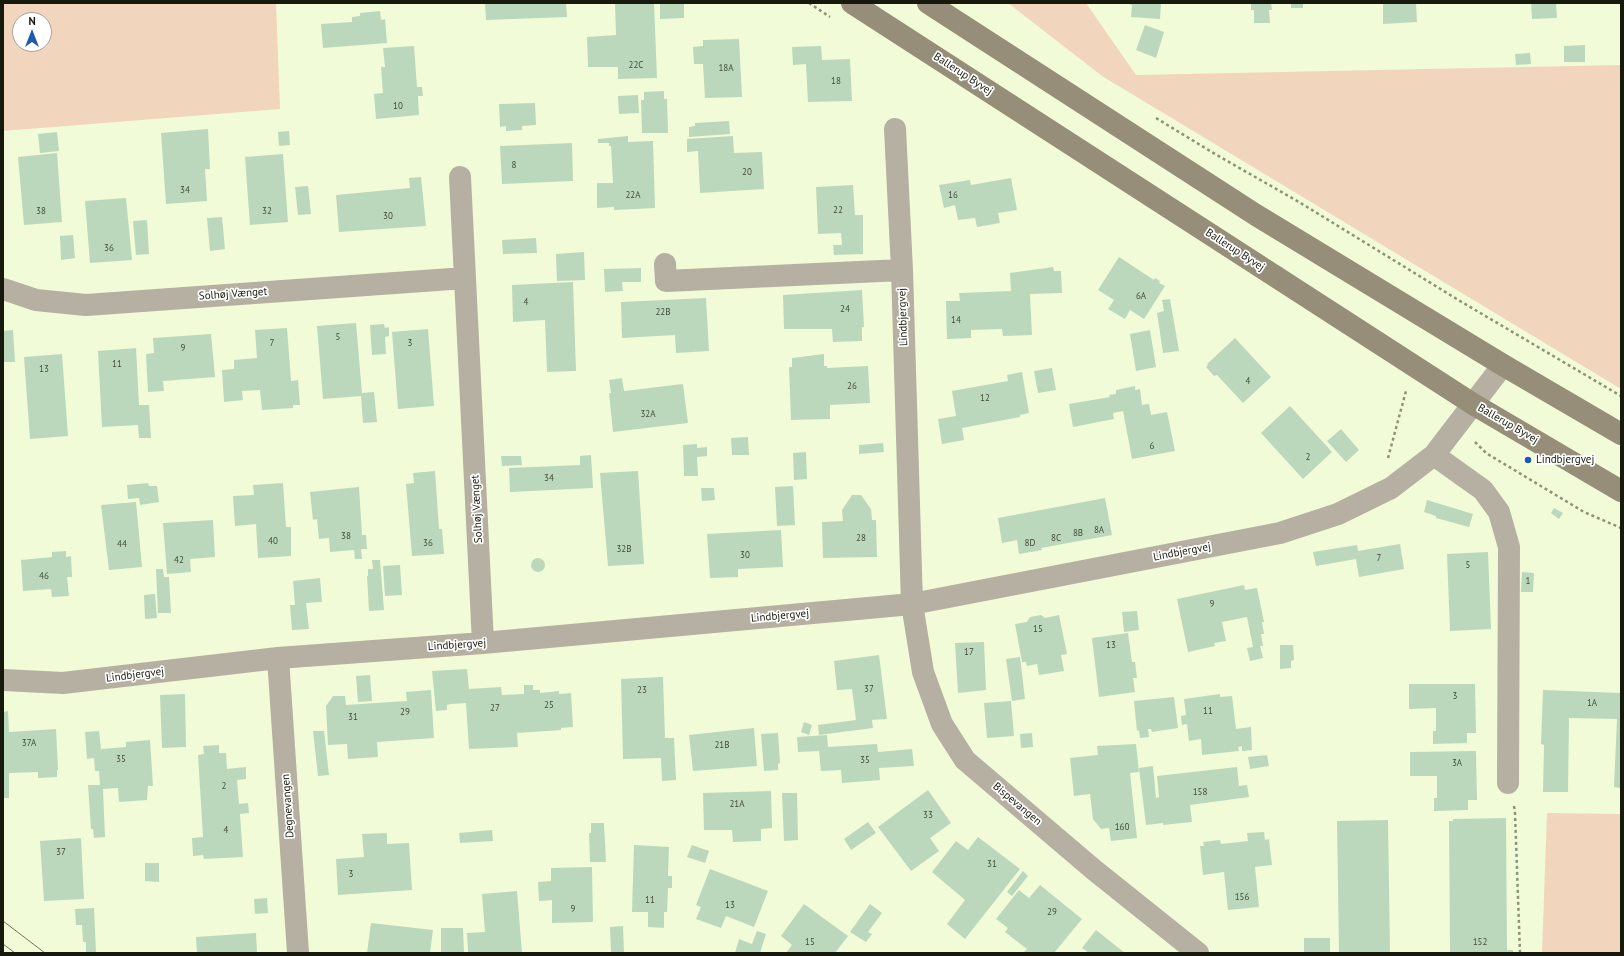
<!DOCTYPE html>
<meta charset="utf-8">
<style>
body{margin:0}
#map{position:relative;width:1624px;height:956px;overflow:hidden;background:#f2fbd7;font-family:"PT Sans",sans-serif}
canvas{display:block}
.frame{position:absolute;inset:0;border:4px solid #16190c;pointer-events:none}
.north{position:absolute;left:12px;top:12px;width:40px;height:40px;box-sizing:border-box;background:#fff;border:1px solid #a2a39e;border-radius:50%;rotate:0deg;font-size:11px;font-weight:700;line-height:16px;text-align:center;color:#16190c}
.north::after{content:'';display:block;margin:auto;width:14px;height:18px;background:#1c5bac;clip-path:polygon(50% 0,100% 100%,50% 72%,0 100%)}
</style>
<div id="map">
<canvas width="1624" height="956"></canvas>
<div class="frame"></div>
<div class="north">N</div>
</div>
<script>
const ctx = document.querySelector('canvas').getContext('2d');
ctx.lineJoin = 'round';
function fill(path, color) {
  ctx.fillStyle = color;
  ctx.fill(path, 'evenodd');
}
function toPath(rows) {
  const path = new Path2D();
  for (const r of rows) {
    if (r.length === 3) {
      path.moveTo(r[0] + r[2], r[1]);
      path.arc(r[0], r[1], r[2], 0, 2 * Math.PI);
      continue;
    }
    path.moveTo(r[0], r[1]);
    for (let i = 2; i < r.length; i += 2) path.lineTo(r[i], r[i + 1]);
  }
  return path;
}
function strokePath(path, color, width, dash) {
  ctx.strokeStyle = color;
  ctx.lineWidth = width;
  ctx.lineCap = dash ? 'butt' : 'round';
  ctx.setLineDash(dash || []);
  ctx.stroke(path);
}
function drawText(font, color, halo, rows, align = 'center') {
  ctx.font = font + ' "PT Sans",sans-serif';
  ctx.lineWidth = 3.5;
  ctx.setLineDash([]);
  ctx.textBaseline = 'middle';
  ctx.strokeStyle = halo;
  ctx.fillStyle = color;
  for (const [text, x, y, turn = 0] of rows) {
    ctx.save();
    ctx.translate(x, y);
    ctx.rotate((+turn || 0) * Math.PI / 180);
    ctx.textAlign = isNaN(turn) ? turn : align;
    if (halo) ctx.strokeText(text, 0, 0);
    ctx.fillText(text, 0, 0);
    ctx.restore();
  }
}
fill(toPath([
 [3,3,276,3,280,109,3,131],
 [20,20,44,20,44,44,20,44],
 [1008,3,1086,3,1136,75,1621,65,1621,389,1102,76],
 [1547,813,1621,814,1621,953,1542,953]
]), '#f1d5bd');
fill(toPath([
 [485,3,566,3,567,17,486,20],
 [615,3,654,3,657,78,618,79,618,67,588,67,587,37,616,35],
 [660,3,684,3,684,18,660,19],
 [1126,3,1161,3,1160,19,1131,17,1132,5],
 [1251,3,1271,3,1272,10,1269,10,1270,23,1254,23,1254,10,1251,10],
 [1291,3,1303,3,1303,8,1291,8],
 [1383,3,1416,3,1417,22,1383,24],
 [1531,3,1556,3,1557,18,1532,19],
 [380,11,381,20,385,19,387,43,323,48,321,24,352,22,352,17,360,16,360,13],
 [1145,25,1164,32,1156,58,1136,50],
 [739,39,742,97,705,98,703,64,694,64,693,47,703,46,703,40],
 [1585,45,1585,62,1564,62,1564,46],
 [414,46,417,87,422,87,423,96,418,96,419,115,376,119,374,94,383,93,381,67,385,67,383,48],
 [821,46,822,60,850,59,852,101,808,102,806,64,793,65,792,47],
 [1530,53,1531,64,1516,65,1515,54],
 [664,91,664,99,667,99,668,133,642,133,641,100,644,100,644,92],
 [638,95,639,113,619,114,618,96],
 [535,103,536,125,522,126,522,130,506,131,506,126,500,127,499,104],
 [729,121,730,134,689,137,689,127,695,126,695,123],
 [208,129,210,169,205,169,207,201,166,204,161,133],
 [289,131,290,145,279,146,278,132],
 [57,132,59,151,40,153,38,134],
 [628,136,628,142,653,141,655,208,614,210,614,207,597,208,597,183,613,183,611,146,609,146,609,143,598,143,598,139],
 [733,136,734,153,762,152,764,189,700,193,698,151,687,152,687,139],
 [572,143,573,181,502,184,500,146],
 [57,153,62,222,24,225,18,157],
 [283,154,288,222,250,225,245,157],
 [421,177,426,226,339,232,336,195,410,188,409,178],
 [1011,178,1017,210,998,213,1000,223,977,227,975,218,958,220,955,205,944,208,939,185,970,180,971,185],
 [853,185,855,215,863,215,863,254,834,255,833,245,842,245,841,233,818,234,816,187],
 [308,186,311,214,298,215,295,187],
 [126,198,132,260,90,263,85,201],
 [222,217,225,249,210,251,207,218],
 [147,220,149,254,136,255,133,221],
 [73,235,75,258,61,260,60,236],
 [536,238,537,253,503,254,502,240],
 [584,252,585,280,557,281,556,254],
 [1119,257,1154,280,1155,278,1160,281,1159,283,1165,286,1144,319,1130,310,1125,319,1108,309,1114,300,1098,290],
 [1053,267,1054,271,1061,271,1062,293,1030,294,1032,335,1003,336,1002,329,971,330,971,338,947,339,946,301,960,301,959,293,1011,291,1010,273],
 [641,268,641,282,622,282,623,291,605,292,604,269],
 [573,282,576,371,547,372,545,320,513,322,512,285],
 [862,290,864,327,862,327,862,341,833,342,832,329,784,329,783,295],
 [706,298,709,351,676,353,675,335,622,338,621,302],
 [1170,299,1179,351,1163,353,1157,313,1164,311,1162,300],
 [356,323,362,393,374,392,377,422,363,423,361,396,323,399,317,326],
 [384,324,385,328,389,327,389,336,385,337,386,354,372,355,370,325],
 [287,328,291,381,298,380,300,405,293,405,293,408,262,410,260,390,242,391,243,400,224,402,222,370,234,369,234,360,257,358,255,330],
 [428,329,434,406,398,409,392,332],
 [13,330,15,362,3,362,3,331],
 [1150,330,1156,367,1136,371,1130,334],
 [211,334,215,377,163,381,164,391,148,392,146,354,154,353,153,338],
 [1235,338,1271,377,1243,403,1217,375,1214,376,1206,367,1208,365,1207,364],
 [136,348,139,405,149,405,151,438,139,438,138,425,102,427,98,351],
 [62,354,68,436,30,439,24,357],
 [824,354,824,366,827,366,827,368,868,366,870,403,830,405,830,419,791,420,789,367,792,367,792,358],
 [1052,368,1056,390,1038,393,1034,371],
 [1022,372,1029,413,1020,415,1020,417,962,428,964,440,942,444,938,419,956,416,952,391,1008,381,1007,375],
 [622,378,624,391,683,384,688,423,613,432,609,393,611,393,609,380],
 [1135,386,1135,390,1140,389,1142,405,1149,404,1151,415,1167,412,1175,451,1132,459,1123,411,1113,413,1114,419,1073,427,1069,404,1110,397,1109,395,1116,394,1116,390],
 [1290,406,1332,452,1303,479,1261,433],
 [1341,429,1359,450,1346,462,1327,441],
 [748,437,749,455,732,455,731,438],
 [883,443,884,452,859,454,859,445],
 [697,444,697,448,707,447,707,456,697,457,698,476,684,476,683,445],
 [806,452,807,479,794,480,793,453],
 [591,455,593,488,510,492,509,468,580,465,580,456],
 [501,456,521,456,522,465,502,466],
 [435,471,439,529,442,529,444,554,412,556,406,484,414,483,413,473],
 [638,471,644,564,608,566,600,473],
 [148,483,149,486,157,486,159,502,140,505,139,498,128,499,127,485],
 [283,483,286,527,291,527,291,556,258,558,256,524,235,526,233,496,254,495,253,485],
 [793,486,795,525,777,526,775,487],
 [359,487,362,535,366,535,367,549,361,549,362,559,355,559,354,550,330,552,329,538,319,539,317,519,313,520,310,492],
 [701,488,714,488,715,500,702,501],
 [852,495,861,495,871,509,872,520,876,520,877,557,823,558,822,522,843,521,842,510],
 [1105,498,1112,535,1041,548,1042,550,1019,554,1017,540,1002,543,998,518],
 [1427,500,1473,514,1469,527,1436,518,1436,516,1424,512],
 [136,502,142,567,109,570,101,505],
 [1554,508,1563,513,1559,519,1551,513],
 [213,520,215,557,190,559,191,572,167,574,163,523],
 [781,530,783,567,738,569,738,577,710,578,707,534],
 [1400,544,1404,569,1359,577,1356,559,1316,566,1313,552,1357,545,1358,551],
 [66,551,66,557,71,556,72,577,67,577,69,596,52,597,51,589,23,591,21,560,52,557,52,552],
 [1488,552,1491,629,1450,631,1447,554],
 [538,565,7],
 [372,560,380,560,384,610,369,611,367,576,368,576,368,569,373,569],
 [400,565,402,595,385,596,383,566],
 [156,569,163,569,164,577,169,577,171,613,158,613],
 [1522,572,1534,573,1533,592,1521,592],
 [320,578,322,602,306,603,309,629,292,630,290,605,295,605,293,581],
 [1244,585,1245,590,1257,588,1264,622,1262,622,1264,634,1261,634,1263,646,1260,646,1263,658,1250,661,1247,648,1253,647,1247,617,1222,622,1226,641,1214,643,1215,646,1188,652,1177,599],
 [155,594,157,618,145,619,144,595],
 [1137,611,1139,630,1124,632,1122,612],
 [1041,615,1045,618,1059,615,1067,654,1061,655,1064,671,1039,675,1037,664,1027,666,1026,662,1022,662,1015,624,1027,622,1030,617],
 [1128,633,1132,662,1135,662,1137,678,1133,678,1135,692,1099,697,1092,638],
 [984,642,986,690,958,693,955,643],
 [1280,645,1293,645,1294,660,1291,661,1291,668,1280,669],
 [879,655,887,719,872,720,873,728,819,735,818,725,856,720,852,689,837,690,834,661],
 [1020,657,1025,699,1012,701,1006,659],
 [467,669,469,689,501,687,502,695,524,694,524,685,533,685,533,690,540,690,540,693,559,691,559,694,571,693,573,727,561,728,561,730,517,733,518,747,469,749,466,703,451,704,447,705,447,710,436,711,432,671],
 [370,675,372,701,358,702,356,676],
 [663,677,665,738,674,738,676,780,662,781,661,758,623,759,621,679],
 [1409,684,1475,684,1476,733,1467,733,1467,743,1433,744,1433,731,1436,731,1436,708,1409,709],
 [431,690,434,738,377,742,378,757,348,759,347,744,328,745,326,706,333,696,345,696,346,705,407,701,406,692],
 [1543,690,1621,693,1621,788,1614,787,1617,719,1569,718,1568,792,1543,792,1544,745,1541,744],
 [185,694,186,747,162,748,160,695],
 [1220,694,1220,697,1232,696,1236,729,1251,727,1252,750,1242,751,1242,746,1238,747,1239,751,1202,755,1201,739,1189,741,1187,724,1182,725,1181,716,1186,715,1184,699],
 [1174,697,1178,728,1152,732,1151,729,1148,729,1149,737,1140,738,1139,730,1137,731,1134,701],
 [1011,701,1014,736,987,738,984,703],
 [8,711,9,732,56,729,58,770,57,770,57,777,38,778,38,772,9,773,9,798,3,798,3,712],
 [804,722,812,725,809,735,801,732],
 [754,728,757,766,693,771,689,735],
 [99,731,101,749,126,747,126,742,150,740,153,786,148,786,147,800,119,802,118,788,103,789,105,837,94,838,93,829,91,829,88,785,100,785,99,771,95,771,94,758,87,759,85,732],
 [313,731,324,731,329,775,318,776],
 [778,733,780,763,778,764,778,770,764,771,761,734],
 [1032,733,1033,747,1021,748,1020,734],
 [827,735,828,747,877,744,878,752,912,749,914,766,879,768,880,780,842,783,841,770,821,771,819,751,798,752,797,737],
 [1136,744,1139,772,1130,773,1137,838,1111,841,1109,828,1101,829,1093,819,1090,794,1074,796,1070,758,1098,755,1097,746],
 [219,745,219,753,226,753,227,769,246,767,246,779,237,780,239,804,248,803,249,813,240,814,243,857,204,859,203,855,193,856,192,838,203,837,198,755,204,754,203,746],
 [1476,751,1477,800,1468,800,1468,810,1434,811,1434,798,1437,798,1437,776,1410,776,1410,752],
 [1267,755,1269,766,1250,769,1248,757],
 [1153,766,1156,798,1159,797,1157,776,1237,767,1239,786,1247,785,1249,797,1190,805,1192,822,1163,825,1163,823,1146,825,1139,768],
 [928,790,951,823,930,838,939,851,911,871,878,827],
 [771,791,772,828,761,829,761,841,733,842,732,830,704,830,703,793],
 [782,793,797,793,798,840,784,841],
 [1506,818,1507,950,1513,950,1513,953,1450,953,1449,821,1453,821,1453,819],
 [1388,820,1390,953,1339,953,1337,821],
 [868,822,876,833,851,850,844,839],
 [591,823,604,823,606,862,590,862,589,833,591,833],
 [492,830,493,841,460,843,459,833],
 [1264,832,1265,840,1269,839,1272,865,1255,867,1259,907,1228,910,1224,872,1203,875,1200,846,1204,846,1203,842,1220,840,1221,844,1248,841,1247,833],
 [387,833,387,844,409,843,412,890,338,895,336,859,364,857,362,834],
 [978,837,1020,869,965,939,947,924,965,900,932,872,956,841,968,850],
 [81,838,84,899,44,901,40,841],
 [634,845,669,847,668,876,672,876,672,888,668,888,667,912,664,912,664,928,648,927,648,912,632,912],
 [692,845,709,851,705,863,687,857],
 [145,863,159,863,159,882,145,881],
 [592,867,593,922,552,923,552,900,539,901,538,882,551,881,551,868],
 [710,869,768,891,754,927,726,916,721,928,696,919,701,907,696,905],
 [1023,871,1028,876,1012,896,1007,892],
 [1040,885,1082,919,1054,953,1023,953,1027,949,1005,932,1008,928,996,919,1019,890,1029,898],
 [517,891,522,953,468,953,467,933,485,932,482,894],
 [267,898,268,913,255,914,254,899],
 [804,904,848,936,835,953,786,953,792,945,781,936],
 [870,904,882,913,868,932,872,934,866,942,850,932],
 [94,908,96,953,86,953,86,942,83,942,82,925,76,925,75,909],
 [371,923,433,930,430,953,367,953],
 [623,926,624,953,611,953,610,927],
 [441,928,463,928,464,953,441,953],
 [1096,930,1125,953,1089,953,1082,948],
 [757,931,766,934,760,953,735,953,739,939,752,944],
 [256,933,257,953,197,953,196,937],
 [1304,938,1330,938,1330,953,1304,953]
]), '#bbd8bc');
strokePath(toPath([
 [809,3,830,17],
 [1156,118,1215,154,1299,202,1460,301,1621,396],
 [1475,442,1486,453,1584,512,1621,528],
 [1388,458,1406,391],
 [1514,806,1515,813,1520,953]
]), '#8d937a', 2.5, [3, 3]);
strokePath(toPath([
 [895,129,902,270,912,604,923,672,942,724,965,760,1093,869,1198,953],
 [460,177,483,643],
 [665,264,666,281,902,270],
 [3,289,36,300,86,305,465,278],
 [1434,455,1483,490,1499,512,1509,547,1508,783],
 [278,658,298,953],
 [3,680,63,683,278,658,483,643,912,604,1280,533,1338,514,1391,488,1434,455,1503,365]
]), '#b5b0a1', 22);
strokePath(toPath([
 [852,3,1473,404,1621,491],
 [928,3,1256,215,1503,365,1621,434]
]), '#968e78', 22);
strokePath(toPath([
 [3,921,45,953],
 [3,944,15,953]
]), '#6e745e', 1);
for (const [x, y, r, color] of [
 [1528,460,4,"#1c5bac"]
]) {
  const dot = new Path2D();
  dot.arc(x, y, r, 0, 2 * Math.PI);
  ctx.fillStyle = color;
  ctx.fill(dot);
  strokePath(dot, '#fff', 1.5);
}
drawText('9px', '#3f4938', null, [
 ["22C",636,65],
 ["18A",726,68],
 ["18",836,81],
 ["10",398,106],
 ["8",514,165],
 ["20",747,172],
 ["34",185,190],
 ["22A",633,195],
 ["16",953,195],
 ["22",838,210],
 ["38",41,211],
 ["32",267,211],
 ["30",388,216],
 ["36",109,248],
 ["6A",1141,296],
 ["4",526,302],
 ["24",845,309],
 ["22B",663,312],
 ["14",956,320],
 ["5",338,337],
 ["7",272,343],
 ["3",410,343],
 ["9",183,348],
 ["11",117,364],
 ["13",44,369],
 ["4",1248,381],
 ["26",852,386],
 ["12",985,398],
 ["32A",648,414],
 ["6",1152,446],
 ["2",1308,457],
 ["34",549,478],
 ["8A",1099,530],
 ["8B",1078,533],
 ["38",346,536],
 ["28",861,538],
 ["8C",1056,538],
 ["40",273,541],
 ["36",428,543],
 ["8D",1030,543],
 ["44",122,544],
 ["32B",624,549],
 ["30",745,555],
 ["7",1379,558],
 ["42",179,560],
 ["5",1468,565],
 ["46",44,576],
 ["1",1528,581],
 ["9",1212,604],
 ["15",1038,629],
 ["13",1111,645],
 ["17",969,652],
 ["37",869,689],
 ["23",642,690],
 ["3",1455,696],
 ["1A",1592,703],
 ["25",549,705],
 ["27",495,708],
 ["11",1208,711],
 ["29",405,712],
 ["31",353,717],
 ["37A",29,743],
 ["21B",722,745],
 ["35",121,759],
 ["35",865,760],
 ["3A",1457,763],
 ["2",224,786],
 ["158",1200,792],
 ["21A",737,804],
 ["33",928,815],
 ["160",1122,827],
 ["4",226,830],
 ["37",61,852],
 ["31",992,864],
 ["3",351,874],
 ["156",1242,897],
 ["11",650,900],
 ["13",730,905],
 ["9",573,909],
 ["29",1052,912],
 ["15",810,942],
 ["152",1480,942]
]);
drawText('11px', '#16190c', '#fff', [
 ["Ballerup Byvej",963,74,33],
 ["Ballerup Byvej",1235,250,33],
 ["Solhøj Vænget",233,294,-4],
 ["Lindbjergvej",903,317,-92],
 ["Ballerup Byvej",1508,424,30],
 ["Solhøj Vænget",477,509,-93],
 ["Lindbjergvej",1182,552,-11],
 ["Lindbjergvej",780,616,-5],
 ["Lindbjergvej",457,645,-4],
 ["Lindbjergvej",135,675,-7],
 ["Bispevangen",1017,804,40],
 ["Degnevangen",288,806,-94]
]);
drawText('11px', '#16190c', '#fff', [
 ["Lindbjergvej",1536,460]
], 'left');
</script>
